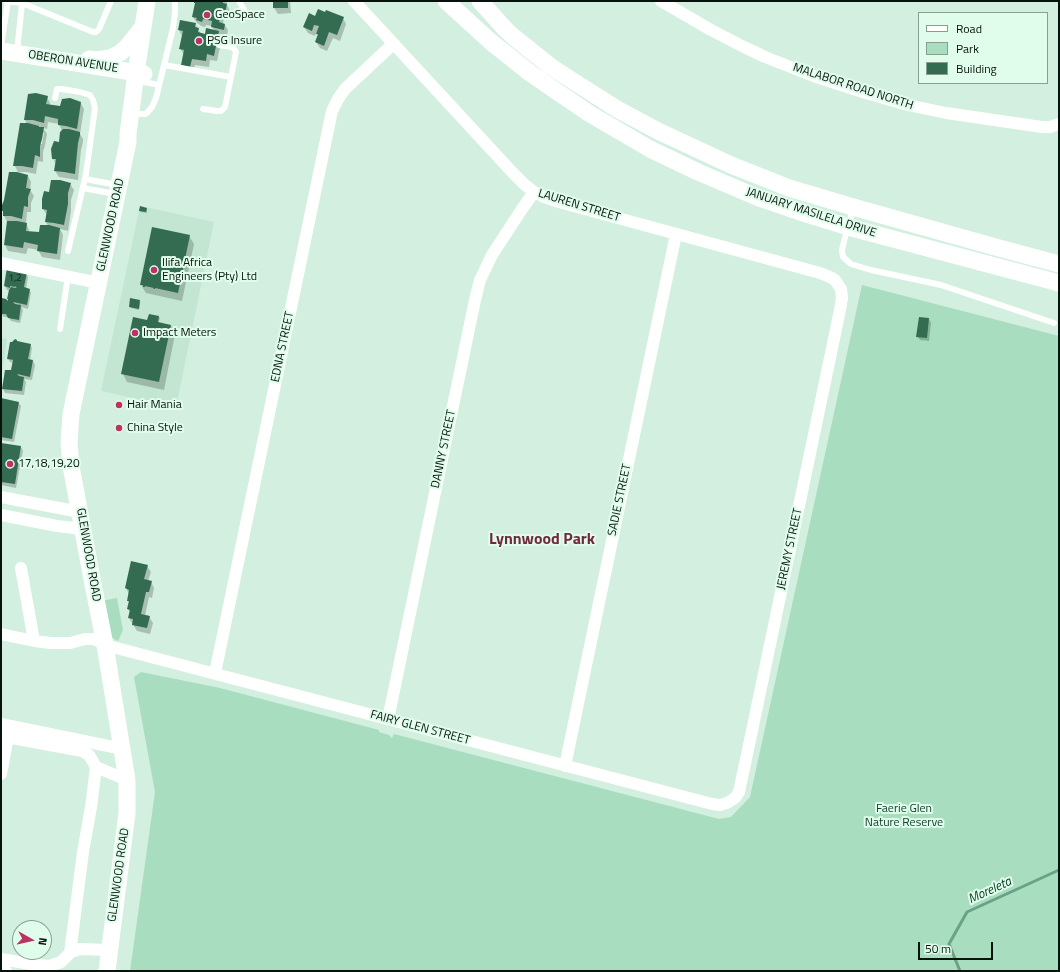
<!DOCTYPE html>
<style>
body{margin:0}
#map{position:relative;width:1060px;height:972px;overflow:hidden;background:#d2efdf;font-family:"Titillium Web",sans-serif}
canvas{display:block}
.frame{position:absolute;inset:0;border:2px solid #08120d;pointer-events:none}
.legend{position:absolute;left:918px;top:12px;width:130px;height:72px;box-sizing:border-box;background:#e0fdec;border:1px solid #8a9f93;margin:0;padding:5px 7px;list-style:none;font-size:12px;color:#08120d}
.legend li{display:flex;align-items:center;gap:8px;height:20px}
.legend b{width:20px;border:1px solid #8a9f93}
.north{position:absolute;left:12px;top:920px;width:40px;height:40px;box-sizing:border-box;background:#e0fdec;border:1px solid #8a9f93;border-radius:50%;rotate:98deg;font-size:11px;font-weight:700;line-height:16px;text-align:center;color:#08120d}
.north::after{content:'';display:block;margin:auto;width:14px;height:18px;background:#be3163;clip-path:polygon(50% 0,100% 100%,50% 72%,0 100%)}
.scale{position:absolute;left:918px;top:942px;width:75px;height:18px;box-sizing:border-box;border:2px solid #08120d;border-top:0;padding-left:5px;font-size:12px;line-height:14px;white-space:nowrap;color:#08120d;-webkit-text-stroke:3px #e0fdec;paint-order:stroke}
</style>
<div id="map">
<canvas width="1060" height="972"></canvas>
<div class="frame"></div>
<ul class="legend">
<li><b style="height:5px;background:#fff"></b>Road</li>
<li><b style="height:11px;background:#a8ddc0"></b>Park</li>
<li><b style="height:11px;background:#336c51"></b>Building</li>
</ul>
<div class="north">N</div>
<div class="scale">50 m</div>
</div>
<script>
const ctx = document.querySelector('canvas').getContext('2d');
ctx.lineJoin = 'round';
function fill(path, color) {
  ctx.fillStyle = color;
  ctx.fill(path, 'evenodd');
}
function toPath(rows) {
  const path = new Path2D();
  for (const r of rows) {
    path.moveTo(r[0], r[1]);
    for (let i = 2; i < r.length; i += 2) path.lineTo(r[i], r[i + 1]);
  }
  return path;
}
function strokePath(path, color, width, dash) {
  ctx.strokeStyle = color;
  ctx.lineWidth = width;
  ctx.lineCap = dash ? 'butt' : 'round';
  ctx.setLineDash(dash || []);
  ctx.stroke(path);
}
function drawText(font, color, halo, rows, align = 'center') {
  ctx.font = font + ' "Titillium Web",sans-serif';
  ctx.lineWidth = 4;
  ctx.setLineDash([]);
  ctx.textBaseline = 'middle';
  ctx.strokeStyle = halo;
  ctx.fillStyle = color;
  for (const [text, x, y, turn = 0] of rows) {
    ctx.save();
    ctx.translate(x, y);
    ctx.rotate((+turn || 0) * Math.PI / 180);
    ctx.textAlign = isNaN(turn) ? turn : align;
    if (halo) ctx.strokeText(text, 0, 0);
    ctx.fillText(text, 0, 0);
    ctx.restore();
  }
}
fill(toPath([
 [140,206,214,222,176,407,101,391],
 [1,338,7,339,5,356,1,377]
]), '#c2e6d2');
fill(toPath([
 [862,285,1059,336,1059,971,130,971,155,792,134,677,141,672,220,688,379,730,379,732,389,735,392,738,394,734,719,819,731,817,750,797],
 [117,598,123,630,118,641,109,636,96,602]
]), '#a8ddc0');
fill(toPath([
 [195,1,227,1,227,5,230,11,228,18,224,18,223,24,224,24,228,30,227,35,220,34,222,38,217,61,210,60,209,67,195,65,193,73,186,71,184,55,180,48,182,36,179,30,195,24,201,34,206,35,214,31,212,26,206,25,205,27,201,26,199,24,197,23,193,17,196,5],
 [274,1,290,1,291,13,278,14,274,8],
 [316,17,343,18,346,24,340,41,333,38,327,51,320,48,316,42,318,36,316,33,315,36,308,33,304,27],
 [47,97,50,103,50,105,61,107,80,102,84,109,80,134,83,139,83,142,81,150,78,180,59,177,55,171,56,165,53,158,60,143,62,131,59,124,48,122,47,129,43,128,47,134,45,145,43,152,43,162,38,161,36,174,26,172,18,172,15,166,27,124,25,120],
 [42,132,44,133,42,144,40,144],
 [28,176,31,182,30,190,34,196,31,203,31,212,27,212,26,223,29,230,29,232,40,233,48,226,46,222,47,215,43,209,50,193,70,184,74,190,71,200,71,211,68,231,60,229,63,235,60,260,42,257,38,250,28,248,26,254,8,251,5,245,8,223,4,216,4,213,3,211],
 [146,209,147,210,147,213,141,212,140,211],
 [189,236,194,244,182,301,146,293,141,285],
 [8,269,26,273,28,277,26,289,29,289,31,293,28,309,21,307,23,310,20,323,11,321,9,318,7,317,4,317,1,314,2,299,8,300,10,291,7,290,5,286],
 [140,301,140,303,139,310,131,308,130,306],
 [159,317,160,318,158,324,171,326,175,334,164,390,127,382,123,374,149,322],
 [929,319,931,323,929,341,920,340,917,336],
 [17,342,30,345,32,348,30,361,33,361,35,365,32,380,24,379,26,382,24,395,5,393,3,389,12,372,13,363,10,362,8,358],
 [1,399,18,402,21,406,14,442,1,440],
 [1,444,21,447,23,451,16,488,1,485],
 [147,566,151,572,148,581,151,582,154,588,152,598,149,597,145,616,149,617,153,623,150,634,137,631,129,618,130,613,128,609,129,603,128,601,129,594,126,588]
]), '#0003');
strokePath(toPath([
 [960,971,949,944,967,912,1059,870]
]), '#69a385', 3);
fill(toPath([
 [194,1,223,1,223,3,227,4,225,13,221,12,219,22,225,24,224,30,211,27,212,21,203,19,202,22,196,20,197,18,192,17,195,3,194,3],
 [273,1,288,1,288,8,273,8],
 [318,9,325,12,326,10,344,17,337,35,329,32,324,46,315,42,318,34,316,34,319,26,314,25,312,31,303,27,309,13,315,16],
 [180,20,196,23,195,27,199,28,198,32,205,34,206,28,219,31,214,56,207,54,206,61,192,59,190,67,181,65,184,50,179,49,183,31,178,30],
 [36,93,48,96,46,104,60,106,62,99,70,98,81,102,77,129,66,126,58,125,58,119,45,116,44,123,33,120,24,120,28,94],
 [20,123,28,123,39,126,39,127,44,127,42,139,40,146,40,157,35,155,33,168,22,166,13,166],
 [63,129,69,129,80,132,80,135,78,143,75,174,64,172,54,171,56,159,52,159,51,149,54,141,59,142,60,132],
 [9,172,17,172,28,175,26,188,31,189,28,197,28,207,24,206,22,219,11,216,3,216,3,211,2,211,2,205,4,200],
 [51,180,60,180,71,183,68,193,68,204,64,225,54,223,45,222,47,210,42,209,42,199,44,191,49,192],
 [140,206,147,208,146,212,139,211],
 [7,221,17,221,27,223,26,231,39,232,40,225,49,225,60,228,57,254,37,251,38,245,24,242,23,248,4,245],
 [152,227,190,235,178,293,155,288,155,289,153,289,154,288,145,286,145,287,143,287,143,285,140,285],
 [7,267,27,272,24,287,30,289,27,305,13,302,15,304,21,305,19,320,8,318,6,314,1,314,2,298,6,299,8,301,8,299,7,299,9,290,11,287,15,288,15,289,15,288,17,288,15,287,16,286,15,286,15,287,10,286,10,288,4,286],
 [130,298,140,300,139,309,129,307],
 [149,314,159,316,158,322,171,325,159,382,121,374,133,317,147,320],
 [919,317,929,318,927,338,916,337],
 [15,339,17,340,17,341,31,344,28,359,33,360,30,377,17,374,19,376,24,377,22,391,2,389,5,370,11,370,13,360,14,360,7,359,10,342,12,342],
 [1,398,19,402,12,439,1,437],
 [1,443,21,446,15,484,1,482],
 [131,561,148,565,144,579,152,581,149,592,146,592,141,614,150,616,147,628,132,625,133,619,128,618,130,610,127,609,129,601,127,601,129,590,125,588]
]), '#336c51');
strokePath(toPath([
 [6,1,22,3,93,32,96,32,99,29,111,1],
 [239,1,244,10],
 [1,46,8,1],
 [17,52,22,3],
 [164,65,231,77,236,52,234,49,232,47,219,45],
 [139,81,159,85],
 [55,98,57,89,61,89,80,92,90,95,93,100,95,108,86,174,68,251],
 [203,109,217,111,221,111,225,107,231,77],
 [137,114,145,114,147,113,152,107,156,98,173,28,175,12,175,1],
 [85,179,117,185],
 [83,188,115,194],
 [853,209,848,227,844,241,842,250,843,257,851,264,871,270,941,285,1054,323],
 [60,329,68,276]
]), '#fff', 6);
strokePath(toPath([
 [661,1,711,30,744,47,765,57,816,77,866,93,908,105,946,113,1042,127,1050,127,1059,124],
 [1,263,99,283],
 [1,497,80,512],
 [1,515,57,526,82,529],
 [21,568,34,641],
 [1,634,34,641,51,643,70,643,85,639,94,639,105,645,712,804,720,805,727,803,735,798,739,792,753,726,840,310,842,298,841,289,835,280,830,277,820,273,559,202,544,197,534,192,525,185,513,173,354,1],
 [215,673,332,111,338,99,345,89,393,44],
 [388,719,397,676,475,300,480,280,492,255,522,209,534,192],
 [1,724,123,749],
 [1,736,82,751,89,755,96,767,127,780],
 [565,766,676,234],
 [1,774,8,737],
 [70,953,83,852,91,807,96,767],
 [1,959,37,965,50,966,61,962,70,953,74,951,80,949,109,950],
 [1,970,6,971]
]), '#fff', 12);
strokePath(toPath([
 [446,1,491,42,530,73,559,93,590,114,650,149,698,172,759,198,809,215,848,227,1059,283],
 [480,1,506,30,515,38,550,66,573,81,617,109,658,131,731,165,789,188,853,207,999,248,1059,264],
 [1,51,33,56,144,74],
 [89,59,97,60,110,58,120,53,127,47,142,28],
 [107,971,127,813,127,780,105,645,92,579,71,466,69,443,71,414,128,142,128,134,136,73,147,1]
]), '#fff', 17);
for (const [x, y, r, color] of [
 [207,15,4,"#be3163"],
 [199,41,4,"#be3163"],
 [154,270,4,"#be3163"],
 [135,333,4,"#be3163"],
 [119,405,4,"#be3163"],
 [119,428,4,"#be3163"],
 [10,464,4,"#be3163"]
]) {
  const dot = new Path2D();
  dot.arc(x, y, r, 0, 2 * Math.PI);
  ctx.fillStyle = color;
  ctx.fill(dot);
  strokePath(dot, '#e0fdec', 1.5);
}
drawText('10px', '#13281e', null, [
 ["1,2",15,279]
]);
drawText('12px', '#08120d', '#e0fdec', [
 ["GeoSpace",215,15],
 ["PSG Insure",207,41],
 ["Ilifa Africa",162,263],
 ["Engineers (Pty) Ltd",162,277],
 ["Impact Meters",143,333],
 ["Hair Mania",127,405],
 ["China Style",127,428],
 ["17,18,19,20",18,464]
], 'left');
drawText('12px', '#08120d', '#e0fdec', [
 ["OBERON AVENUE",73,62,9],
 ["MALABOR ROAD NORTH",853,87,18],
 ["LAUREN STREET",579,206,17],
 ["JANUARY MASILELA DRIVE",811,213,18],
 ["GLENWOOD ROAD",111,225,-78],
 ["EDNA STREET",283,347,-78],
 ["DANNY STREET",444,449,-78],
 ["SADIE STREET",620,500,-78],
 ["JEREMY STREET",790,549,-78],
 ["GLENWOOD ROAD",88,555,80],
 ["FAIRY GLEN STREET",420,728,15],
 ["GLENWOOD ROAD",119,875,-82]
]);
drawText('12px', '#10402b', '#e0fdec', [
 ["Faerie Glen",904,809],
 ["Nature Reserve",904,823]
]);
drawText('italic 13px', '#0a3b27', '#e0fdec', [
 ["Moreleta",990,891,-25]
]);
drawText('bold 16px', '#6f2a3f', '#e0fdec', [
 ["Lynnwood Park",542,540]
]);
</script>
